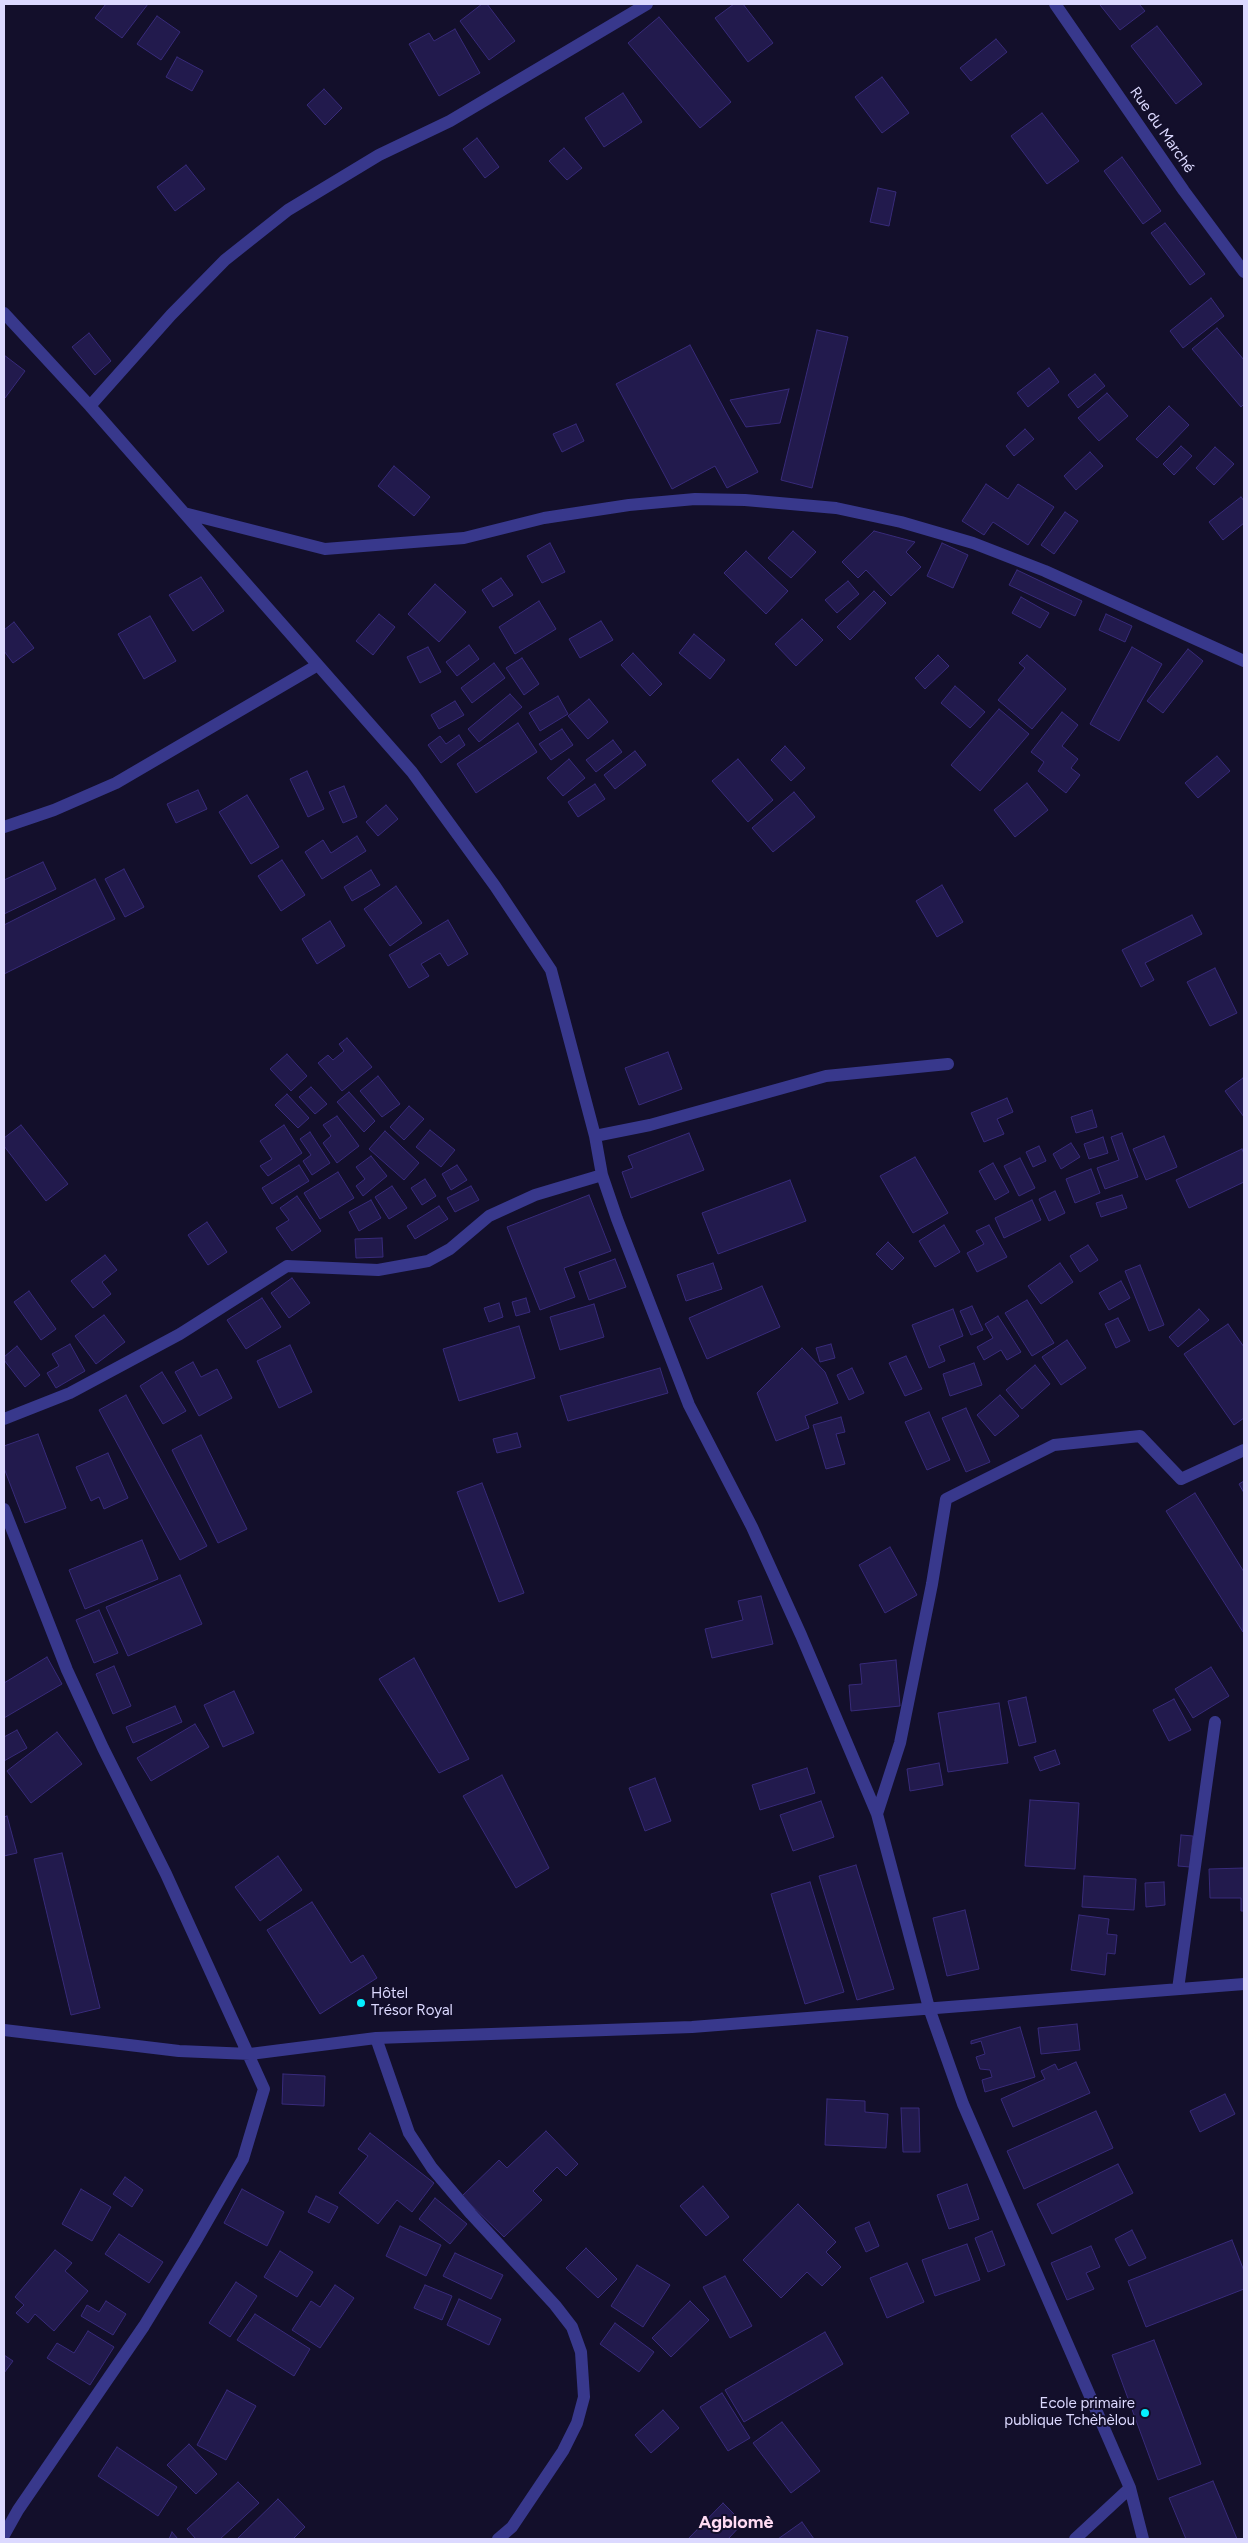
<!DOCTYPE html>
<meta charset="utf-8">
<style>
body{margin:0}
#map{position:relative;width:1248px;height:2543px;overflow:hidden;background:#130f2b;font-family:Figtree,sans-serif}
canvas{display:block}
.frame{position:absolute;inset:0;border:5px solid #dcd9ff;pointer-events:none}
</style>
<div id="map">
<canvas width="1248" height="2543"></canvas>
<div class="frame"></div>
</div>
<script>
const ctx = document.querySelector('canvas').getContext('2d');
ctx.lineJoin = 'round';
function fill(path, color) {
  ctx.fillStyle = color;
  ctx.fill(path, 'evenodd');
}
function toPath(rows) {
  const path = new Path2D();
  for (const r of rows) {
    path.moveTo(r[0], r[1]);
    for (let i = 2; i < r.length; i += 2) path.lineTo(r[i], r[i + 1]);
  }
  return path;
}
function strokePath(path, color, width, dash) {
  ctx.strokeStyle = color;
  ctx.lineWidth = width;
  ctx.lineCap = dash ? 'butt' : 'round';
  ctx.setLineDash(dash || []);
  ctx.stroke(path);
}
function drawText(font, color, halo, rows, align = 'center') {
  ctx.font = font + ' Figtree,sans-serif';
  ctx.lineWidth = 4;
  ctx.setLineDash([]);
  ctx.textBaseline = 'middle';
  ctx.strokeStyle = halo;
  ctx.fillStyle = color;
  for (const [text, x, y, turn = 0] of rows) {
    ctx.save();
    ctx.translate(x, y);
    ctx.rotate((+turn || 0) * Math.PI / 180);
    ctx.textAlign = isNaN(turn) ? turn : align;
    if (halo) ctx.strokeText(text, 0, 0);
    ctx.fillText(text, 0, 0);
    ctx.restore();
  }
}
const building = toPath([
 [106,4,148,4,122,38,95,18,106,4],
 [482,4,487,4,515,41,489,60,460,21,482,4],
 [734,4,743,4,773,43,748,62,715,18,734,4],
 [1102,4,1139,4,1145,11,1120,30,1100,5,1102,4],
 [157,16,180,32,161,60,137,44,157,16],
 [659,17,731,102,700,128,628,43,659,17],
 [1157,26,1202,84,1176,104,1131,46,1157,26],
 [455,29,480,73,439,96,409,44,429,33,434,41,455,29],
 [996,39,1007,52,971,81,960,68,996,39],
 [177,57,203,71,192,91,166,77,177,57],
 [882,77,909,113,882,133,855,97,882,77],
 [324,89,342,108,325,125,307,105,324,89],
 [623,93,642,122,604,147,585,118,623,93],
 [1042,113,1079,161,1047,184,1011,136,1042,113],
 [477,138,499,167,485,178,463,149,477,138],
 [564,148,582,168,567,180,549,161,564,148],
 [1122,157,1161,211,1143,224,1104,171,1122,157],
 [186,165,205,189,175,211,157,187,186,165],
 [878,188,896,192,889,226,870,222,878,188],
 [1165,223,1205,274,1190,285,1151,233,1165,223],
 [1211,298,1224,316,1183,348,1170,331,1211,298],
 [1217,328,1244,360,1244,404,1241,407,1192,349,1217,328],
 [817,330,848,337,812,488,781,480,817,330],
 [89,333,111,361,95,375,72,347,89,333],
 [690,345,758,472,727,488,715,466,672,489,616,384,690,345],
 [4,355,25,371,5,398,4,396,4,355],
 [1049,368,1059,382,1028,407,1017,393,1049,368],
 [1095,374,1105,386,1078,408,1068,395,1095,374],
 [789,389,780,423,746,427,730,400,789,389],
 [1107,393,1128,416,1099,441,1078,418,1107,393],
 [1169,406,1189,425,1157,458,1136,439,1169,406],
 [576,424,584,441,562,452,553,434,576,424],
 [1025,429,1034,439,1014,456,1006,446,1025,429],
 [1181,446,1192,456,1174,475,1163,464,1181,446],
 [1215,447,1234,464,1214,485,1196,468,1215,447],
 [1090,452,1103,466,1076,490,1064,476,1090,452],
 [394,466,430,497,414,516,378,486,394,466],
 [986,484,1008,499,1018,484,1054,507,1028,545,993,522,984,535,962,521,986,484],
 [1241,497,1244,501,1244,523,1223,540,1209,522,1241,497],
 [1065,512,1078,521,1054,554,1041,545,1065,512],
 [793,531,816,552,791,578,768,558,793,531],
 [874,531,915,542,906,552,921,567,891,596,866,570,858,578,842,562,874,531],
 [550,543,565,572,542,583,527,556,550,543],
 [942,543,968,555,953,588,927,576,942,543],
 [746,551,788,591,766,614,724,573,746,551],
 [1017,570,1082,601,1075,616,1009,585,1017,570],
 [201,577,224,611,193,631,169,595,201,577],
 [501,578,513,595,493,607,482,590,501,578],
 [848,581,859,594,837,613,825,600,848,581],
 [435,584,466,612,439,642,408,614,435,584],
 [874,591,886,603,850,640,837,627,874,591],
 [1021,597,1049,613,1040,628,1012,613,1021,597],
 [539,601,556,629,515,654,499,627,539,601],
 [379,614,395,627,373,655,356,641,379,614],
 [1106,614,1132,626,1125,642,1099,630,1106,614],
 [150,616,176,661,144,679,118,634,150,616],
 [802,619,823,640,796,666,775,644,802,619],
 [601,621,613,640,580,658,569,639,601,621],
 [14,622,34,648,13,663,4,651,4,630,14,622],
 [694,634,725,660,710,679,679,653,694,634],
 [469,645,479,659,457,676,446,662,469,645],
 [428,647,441,672,420,683,407,657,428,647],
 [1132,647,1162,664,1119,741,1090,724,1132,647],
 [1188,649,1203,661,1163,713,1147,701,1188,649],
 [633,653,662,684,650,696,621,665,633,653],
 [938,655,949,666,925,689,915,678,938,655],
 [1027,655,1066,689,1032,729,998,700,1025,668,1019,663,1027,655],
 [522,658,539,684,524,695,506,668,522,658],
 [494,663,505,678,472,703,461,688,494,663],
 [955,686,985,712,970,728,941,703,955,686],
 [510,694,522,707,479,742,468,729,510,694],
 [558,696,568,714,540,731,529,713,558,696],
 [589,699,608,722,588,739,568,716,589,699],
 [455,701,464,715,439,729,431,715,455,701],
 [999,709,1029,734,980,791,951,765,999,709],
 [1062,712,1078,725,1062,746,1078,759,1071,768,1080,775,1066,793,1038,771,1044,762,1031,752,1062,712],
 [518,723,537,752,476,793,457,764,518,723],
 [562,729,573,745,551,760,539,744,562,729],
 [459,735,465,745,441,763,428,745,440,736,446,744,459,735],
 [613,740,622,752,596,772,586,760,613,740],
 [785,746,805,768,791,781,771,760,785,746],
 [635,751,646,765,615,789,604,775,635,751],
 [1217,756,1230,771,1198,798,1185,783,1217,756],
 [569,759,585,778,563,796,547,778,569,759],
 [738,759,773,800,748,822,712,781,738,759],
 [307,771,324,809,308,817,290,779,307,771],
 [1027,783,1048,810,1015,837,994,810,1027,783],
 [595,784,605,799,578,817,568,802,595,784],
 [344,786,357,817,343,823,329,792,344,786],
 [198,790,207,809,176,823,167,804,198,790],
 [794,792,815,817,773,852,752,828,794,792],
 [247,795,279,847,251,864,219,812,247,795],
 [386,805,398,819,378,836,366,822,386,805],
 [357,836,366,851,322,879,305,852,323,840,331,853,357,836],
 [282,860,305,895,281,911,258,876,282,860],
 [43,862,56,889,4,914,4,880,43,862],
 [124,869,144,907,125,917,105,879,124,869],
 [371,870,380,885,352,901,344,887,371,870],
 [95,879,115,919,4,974,4,925,95,879],
 [942,885,963,922,937,937,916,901,942,885],
 [396,886,422,923,390,946,364,909,396,886],
 [1192,915,1202,934,1145,963,1154,980,1141,987,1122,950,1192,915],
 [448,920,468,954,448,966,440,953,421,964,429,976,409,988,389,955,448,920],
 [330,921,345,946,317,964,302,939,330,921],
 [1215,968,1237,1013,1210,1026,1187,982,1215,968],
 [347,1038,372,1067,342,1091,318,1063,328,1055,333,1060,344,1051,339,1044,347,1038],
 [668,1052,682,1089,639,1105,625,1068,668,1052],
 [287,1054,307,1076,291,1091,270,1069,287,1054],
 [378,1076,400,1104,382,1117,360,1091,378,1076],
 [1243,1078,1244,1079,1244,1117,1225,1091,1243,1078],
 [311,1087,327,1104,315,1114,299,1097,311,1087],
 [349,1092,375,1121,364,1132,337,1102,349,1092],
 [287,1094,309,1118,298,1128,275,1105,287,1094],
 [1007,1098,1013,1112,997,1119,1004,1134,984,1142,971,1113,1007,1098],
 [409,1106,424,1119,404,1140,390,1127,409,1106],
 [1092,1110,1097,1127,1076,1133,1071,1117,1092,1110],
 [337,1116,359,1146,337,1163,323,1143,331,1136,323,1125,337,1116],
 [21,1125,68,1184,46,1201,4,1146,4,1138,21,1125],
 [284,1125,302,1153,268,1176,260,1166,272,1159,260,1141,284,1125],
 [430,1130,455,1150,441,1167,416,1147,430,1130],
 [385,1131,419,1163,404,1180,369,1149,385,1131],
 [310,1132,330,1163,312,1175,303,1161,311,1155,300,1139,310,1132],
 [689,1133,704,1170,631,1198,622,1172,633,1168,628,1156,689,1133],
 [1122,1133,1138,1177,1105,1189,1097,1168,1119,1160,1111,1137,1122,1133],
 [1164,1136,1177,1167,1146,1180,1133,1149,1164,1136],
 [1103,1137,1108,1153,1089,1159,1084,1144,1103,1137],
 [1071,1143,1080,1157,1061,1169,1053,1154,1071,1143],
 [1039,1146,1046,1161,1033,1167,1026,1152,1039,1146],
 [1242,1149,1244,1154,1244,1182,1189,1208,1176,1180,1242,1149],
 [371,1156,387,1176,363,1196,356,1186,365,1179,356,1167,371,1156],
 [915,1157,948,1213,913,1233,880,1176,915,1157],
 [1020,1158,1035,1188,1019,1196,1004,1166,1020,1158],
 [993,1163,1009,1192,995,1200,979,1171,993,1163],
 [299,1165,309,1181,272,1204,262,1188,299,1165],
 [457,1165,467,1180,451,1190,442,1174,457,1165],
 [1091,1169,1100,1193,1075,1203,1066,1179,1091,1169],
 [338,1172,354,1198,320,1219,304,1193,338,1172],
 [425,1179,436,1196,422,1205,411,1188,425,1179],
 [790,1180,806,1221,718,1254,702,1213,790,1180],
 [392,1186,407,1208,389,1219,375,1197,392,1186],
 [471,1186,479,1200,455,1212,447,1198,471,1186],
 [1055,1191,1065,1213,1049,1221,1039,1199,1055,1191],
 [589,1195,611,1251,564,1268,575,1297,540,1310,507,1227,589,1195],
 [1122,1195,1127,1208,1101,1217,1096,1203,1122,1195],
 [297,1196,321,1231,292,1251,276,1228,289,1220,280,1208,297,1196],
 [371,1200,381,1218,359,1231,349,1212,371,1200],
 [1032,1200,1041,1220,1004,1238,995,1218,1032,1200],
 [439,1206,448,1219,415,1239,407,1226,439,1206],
 [207,1222,227,1252,208,1265,188,1235,207,1222],
 [944,1225,960,1252,935,1267,919,1241,944,1225],
 [989,1225,1007,1257,977,1272,967,1253,984,1244,976,1231,989,1225],
 [382,1238,383,1257,356,1258,355,1239,382,1238],
 [888,1242,904,1258,892,1270,876,1254,888,1242],
 [1088,1245,1098,1260,1080,1272,1070,1256,1088,1245],
 [105,1255,117,1270,102,1282,111,1294,93,1308,71,1281,105,1255],
 [615,1259,626,1287,589,1300,579,1272,615,1259],
 [713,1263,722,1289,686,1301,677,1275,713,1263],
 [1060,1263,1073,1282,1041,1304,1028,1286,1060,1263],
 [1140,1265,1164,1325,1149,1331,1125,1271,1140,1265],
 [292,1278,310,1303,289,1318,271,1293,292,1278],
 [1121,1281,1130,1298,1109,1310,1099,1293,1121,1281],
 [762,1286,780,1327,707,1359,689,1318,762,1286],
 [29,1291,56,1329,41,1340,14,1302,29,1291],
 [262,1298,281,1327,246,1349,227,1320,262,1298],
 [526,1298,530,1312,516,1316,512,1302,526,1298],
 [1027,1300,1054,1343,1032,1356,1005,1313,1027,1300],
 [499,1303,503,1317,489,1322,484,1308,499,1303],
 [594,1304,604,1337,560,1350,550,1317,594,1304],
 [972,1306,983,1330,971,1335,960,1311,972,1306],
 [953,1309,963,1336,939,1346,945,1361,929,1368,912,1325,953,1309],
 [1199,1309,1209,1320,1178,1347,1169,1337,1199,1309],
 [104,1315,125,1342,96,1364,75,1336,104,1315],
 [998,1316,1021,1352,1007,1360,1001,1350,984,1360,977,1347,993,1338,985,1324,998,1316],
 [1118,1318,1130,1341,1116,1348,1105,1324,1118,1318],
 [1228,1324,1244,1347,1244,1418,1234,1425,1184,1354,1228,1324],
 [519,1326,535,1378,459,1401,443,1349,519,1326],
 [1067,1340,1086,1368,1061,1385,1042,1357,1067,1340],
 [70,1344,85,1371,56,1388,47,1373,59,1366,52,1354,70,1344],
 [831,1344,835,1358,820,1362,816,1348,831,1344],
 [290,1345,312,1392,279,1408,257,1361,290,1345],
 [17,1346,40,1375,25,1387,4,1360,4,1357,17,1346],
 [802,1348,825,1372,838,1403,805,1416,809,1428,776,1441,757,1393,802,1348],
 [906,1356,922,1389,905,1396,889,1363,906,1356],
 [193,1362,201,1377,217,1369,232,1398,199,1416,175,1372,193,1362],
 [974,1363,982,1385,950,1396,943,1374,974,1363],
 [1035,1365,1050,1384,1022,1409,1006,1390,1035,1365],
 [660,1368,668,1393,568,1421,560,1396,660,1368],
 [852,1368,864,1393,849,1400,837,1375,852,1368],
 [162,1372,186,1411,163,1424,140,1386,162,1372],
 [126,1395,207,1546,180,1560,99,1410,126,1395],
 [1000,1395,1019,1416,995,1436,977,1415,1000,1395],
 [966,1408,990,1462,966,1472,942,1418,966,1408],
 [929,1412,950,1460,927,1470,905,1422,929,1412],
 [841,1417,845,1432,836,1434,845,1464,826,1469,813,1425,841,1417],
 [517,1433,521,1447,497,1453,493,1439,517,1433],
 [38,1434,66,1508,25,1523,4,1468,4,1446,38,1434],
 [201,1435,247,1529,218,1543,172,1450,201,1435],
 [108,1453,128,1498,104,1509,99,1497,91,1501,76,1467,108,1453],
 [1244,1481,1244,1493,1239,1484,1244,1481],
 [482,1483,524,1593,499,1602,457,1492,482,1483],
 [1195,1493,1244,1572,1243,1632,1166,1511,1195,1493],
 [142,1540,158,1579,85,1609,69,1570,142,1540],
 [890,1547,917,1595,885,1613,859,1565,890,1547],
 [180,1575,202,1624,128,1656,106,1607,180,1575],
 [761,1596,773,1644,712,1658,705,1629,743,1620,738,1601,761,1596],
 [99,1610,118,1653,94,1663,76,1620,99,1610],
 [47,1657,62,1684,4,1718,4,1683,47,1657],
 [414,1658,469,1759,439,1773,379,1679,414,1658],
 [896,1660,900,1706,851,1711,849,1685,862,1684,860,1664,896,1660],
 [114,1666,131,1706,113,1714,96,1674,114,1666],
 [1211,1667,1229,1696,1193,1718,1175,1689,1211,1667],
 [234,1691,254,1733,223,1747,204,1705,234,1691],
 [1026,1697,1036,1742,1019,1746,1008,1701,1026,1697],
 [1174,1699,1191,1730,1169,1741,1153,1710,1174,1699],
 [999,1703,1008,1763,948,1772,938,1713,999,1703],
 [175,1706,182,1722,133,1743,126,1727,175,1706],
 [195,1724,209,1747,151,1781,137,1758,195,1724],
 [17,1730,27,1748,4,1761,4,1737,17,1730],
 [57,1732,82,1764,31,1803,7,1771,57,1732],
 [1055,1750,1060,1764,1040,1771,1034,1757,1055,1750],
 [939,1763,943,1785,910,1791,907,1769,939,1763],
 [807,1768,815,1793,760,1810,752,1785,807,1768],
 [502,1775,549,1868,516,1888,463,1796,502,1775],
 [655,1778,671,1821,645,1831,629,1788,655,1778],
 [1030,1800,1079,1803,1075,1869,1025,1866,1030,1800],
 [821,1801,834,1837,793,1851,780,1815,821,1801],
 [7,1816,17,1853,4,1856,4,1817,7,1816],
 [1181,1835,1193,1836,1190,1867,1178,1866,1181,1835],
 [62,1853,100,2008,71,2015,34,1859,62,1853],
 [278,1856,302,1890,260,1921,235,1887,278,1856],
 [856,1865,894,1989,857,2000,819,1876,856,1865],
 [1244,1868,1244,1911,1241,1911,1241,1898,1210,1898,1209,1869,1244,1868],
 [1084,1876,1136,1879,1134,1910,1082,1907,1084,1876],
 [810,1882,844,1992,805,2004,771,1894,810,1882],
 [1164,1882,1165,1905,1146,1907,1145,1883,1164,1882],
 [312,1902,351,1963,363,1955,377,1978,320,2014,267,1930,312,1902],
 [965,1910,979,1969,947,1976,933,1918,965,1910],
 [1079,1915,1109,1919,1107,1934,1117,1935,1115,1954,1107,1953,1105,1975,1071,1970,1079,1915],
 [1077,2024,1080,2050,1041,2054,1038,2028,1077,2024],
 [1020,2027,1035,2077,985,2092,982,2080,992,2077,990,2070,980,2069,976,2057,985,2054,981,2041,971,2044,971,2041,1020,2027],
 [1076,2062,1090,2093,1013,2127,1001,2099,1045,2079,1041,2071,1055,2064,1058,2070,1076,2062],
 [283,2074,325,2076,324,2106,282,2104,283,2074],
 [1225,2094,1235,2114,1200,2132,1190,2111,1225,2094],
 [827,2099,865,2101,865,2112,888,2114,886,2148,825,2145,827,2099],
 [901,2108,919,2108,920,2152,903,2152,901,2108],
 [1096,2111,1113,2148,1024,2189,1007,2151,1096,2111],
 [546,2131,578,2164,566,2176,557,2167,533,2191,542,2200,504,2237,462,2196,499,2160,507,2168,546,2131],
 [370,2133,434,2183,412,2212,397,2200,378,2224,339,2193,368,2156,358,2149,370,2133],
 [1118,2164,1133,2193,1052,2234,1037,2204,1118,2164],
 [125,2177,143,2190,132,2207,113,2194,125,2177],
 [967,2184,979,2219,949,2229,937,2195,967,2184],
 [703,2186,729,2217,706,2236,680,2206,703,2186],
 [81,2189,111,2207,92,2241,62,2224,81,2189],
 [242,2189,284,2212,267,2246,224,2223,242,2189],
 [316,2196,338,2207,329,2223,308,2212,316,2196],
 [435,2198,467,2224,450,2244,419,2219,435,2198],
 [798,2204,836,2242,826,2252,841,2267,822,2286,807,2272,781,2298,743,2260,798,2204],
 [869,2222,879,2246,866,2252,855,2228,869,2222],
 [400,2226,441,2245,426,2276,386,2256,400,2226],
 [1132,2230,1146,2258,1129,2266,1115,2239,1132,2230],
 [992,2231,1005,2265,988,2272,975,2238,992,2231],
 [119,2234,163,2262,149,2283,105,2254,119,2234],
 [1232,2240,1244,2271,1244,2289,1146,2327,1128,2281,1232,2240],
 [967,2244,980,2280,935,2296,922,2260,967,2244],
 [1091,2246,1100,2267,1086,2273,1094,2289,1067,2300,1051,2263,1091,2246],
 [586,2248,617,2279,598,2298,566,2268,586,2248],
 [55,2250,72,2263,65,2271,88,2291,54,2331,35,2314,28,2323,16,2313,24,2305,15,2297,55,2250],
 [280,2251,313,2272,297,2297,264,2277,280,2251],
 [455,2253,503,2275,491,2299,443,2276,455,2253],
 [907,2263,924,2302,887,2318,870,2278,907,2263],
 [637,2265,670,2285,643,2327,611,2306,637,2265],
 [725,2276,752,2326,730,2338,703,2287,725,2276],
 [236,2282,257,2296,230,2337,209,2323,236,2282],
 [335,2285,354,2298,320,2348,292,2330,311,2301,320,2307,335,2285],
 [425,2285,452,2296,442,2320,414,2308,425,2285],
 [459,2299,501,2319,489,2345,447,2325,459,2299],
 [106,2301,126,2314,113,2335,81,2316,87,2305,99,2312,106,2301],
 [690,2301,709,2320,671,2357,652,2338,690,2301],
 [255,2314,310,2349,294,2376,237,2340,255,2314],
 [615,2323,654,2352,639,2372,600,2344,615,2323],
 [88,2331,114,2347,90,2385,47,2358,57,2343,74,2353,88,2331],
 [825,2332,843,2364,744,2422,725,2390,825,2332],
 [1154,2340,1201,2464,1158,2480,1112,2355,1154,2340],
 [4,2355,13,2361,4,2373,4,2355],
 [227,2390,256,2406,226,2460,197,2445,227,2390],
 [722,2393,750,2438,728,2451,700,2407,722,2393],
 [663,2410,679,2428,651,2453,635,2435,663,2410],
 [782,2422,820,2471,791,2493,753,2443,782,2422],
 [189,2444,217,2474,196,2494,167,2465,189,2444],
 [117,2447,177,2487,158,2516,98,2476,117,2447],
 [1213,2481,1237,2539,1186,2539,1169,2498,1213,2481],
 [238,2482,259,2503,220,2539,196,2539,187,2529,238,2482],
 [278,2499,305,2527,293,2539,237,2539,278,2499],
 [723,2503,743,2523,728,2539,688,2539,723,2503],
 [802,2522,814,2539,778,2539,802,2522],
 [172,2532,178,2539,169,2539,172,2532]
]);
fill(building, '#221a4d');
strokePath(building, '#382b7a', 1);
strokePath(toPath([
 [1055,4,1184,191,1244,272],
 [4,313,90,406,412,772,495,886,551,970,595,1136,602,1175,617,1219,689,1405,752,1527,801,1635,877,1814,929,2008,963,2104,1130,2488,1143,2539],
 [90,406,171,315,225,260,288,210,379,155,450,121,647,4],
 [184,513,325,549,464,538,544,518,629,505,695,499,745,500,836,508,901,522,973,543,1045,571,1244,661],
 [4,827,54,810,116,783,316,666],
 [595,1136,650,1125,826,1076,948,1064],
 [4,1419,70,1393,180,1334,287,1266,378,1270,428,1261,450,1249,489,1216,535,1195,602,1175],
 [4,1509,67,1670,103,1748,166,1874,264,2089,243,2159,194,2244,144,2326,18,2510,4,2535],
 [877,1814,900,1743,932,1584,946,1499,1054,1445,1140,1436,1181,1479,1244,1450],
 [1178,1989,1215,1722],
 [4,2030,179,2051,250,2054,376,2038,692,2027,1244,1984],
 [376,2038,409,2133,432,2168,471,2214,555,2305,572,2327,581,2352,584,2397,577,2423,563,2451,512,2527,498,2539],
 [1075,2539,1130,2488]
]), '#38388c', 12);
for (const [x, y, r, color] of [
 [361,2003,5,"#05efff"],
 [1145,2413,5,"#05efff"]
]) {
  const dot = new Path2D();
  dot.arc(x, y, r, 0, 2 * Math.PI);
  ctx.fillStyle = color;
  ctx.fill(dot);
  strokePath(dot, '#130f2b', 2);
}
drawText('15px', '#dcd9ff', '#130f2b', [
 ["Rue du Marché",1162,130,55]
]);
drawText('15px', '#dcd9ff', '#130f2b', [
 ["Hôtel",371,1994],
 ["Trésor Royal",371,2011],
 ["Ecole primaire",1135,2404,"right"],
 ["publique Tchèhèlou",1135,2421,"right"]
], 'left');
drawText('bold 18px', '#ffdbf3', '#130f2b', [
 ["Agblomè",736,2523]
]);
</script>
